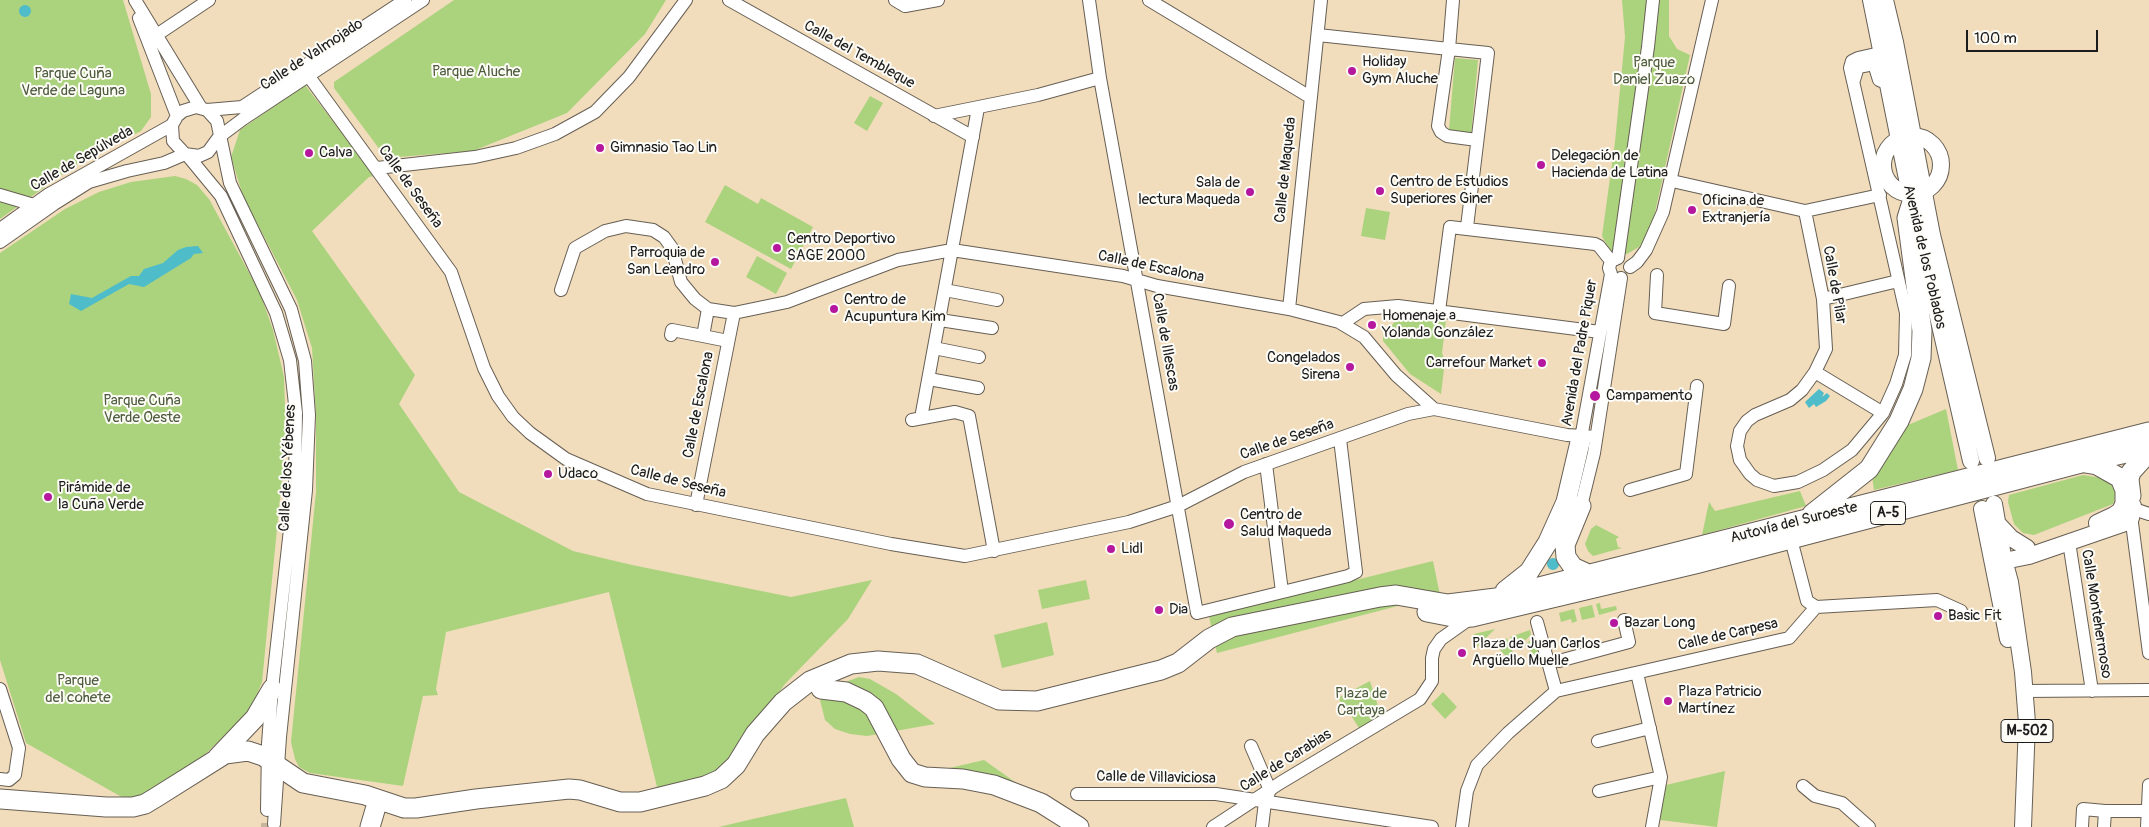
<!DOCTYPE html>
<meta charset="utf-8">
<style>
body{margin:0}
#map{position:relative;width:2149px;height:827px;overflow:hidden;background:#f1dcbc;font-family:Pangolin,sans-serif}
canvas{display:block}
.scale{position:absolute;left:1966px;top:30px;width:132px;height:22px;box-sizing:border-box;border:2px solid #1c1c1c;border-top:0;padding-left:6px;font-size:15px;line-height:18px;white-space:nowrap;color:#1c1c1c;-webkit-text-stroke:4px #fdfcf7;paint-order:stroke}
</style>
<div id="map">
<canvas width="2149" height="827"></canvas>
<div class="scale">100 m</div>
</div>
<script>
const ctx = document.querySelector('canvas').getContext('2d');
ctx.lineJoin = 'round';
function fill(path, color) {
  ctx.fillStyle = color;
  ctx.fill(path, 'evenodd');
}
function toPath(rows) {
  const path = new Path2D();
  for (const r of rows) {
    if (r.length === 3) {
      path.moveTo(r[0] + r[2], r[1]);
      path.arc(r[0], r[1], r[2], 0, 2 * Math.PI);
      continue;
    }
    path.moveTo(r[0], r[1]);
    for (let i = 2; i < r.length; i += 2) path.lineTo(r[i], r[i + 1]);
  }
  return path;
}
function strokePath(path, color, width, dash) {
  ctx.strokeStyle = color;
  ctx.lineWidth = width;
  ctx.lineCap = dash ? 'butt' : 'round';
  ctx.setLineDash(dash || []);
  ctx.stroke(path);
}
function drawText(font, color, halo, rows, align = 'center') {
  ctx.font = font + ' Pangolin,sans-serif';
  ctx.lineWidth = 4;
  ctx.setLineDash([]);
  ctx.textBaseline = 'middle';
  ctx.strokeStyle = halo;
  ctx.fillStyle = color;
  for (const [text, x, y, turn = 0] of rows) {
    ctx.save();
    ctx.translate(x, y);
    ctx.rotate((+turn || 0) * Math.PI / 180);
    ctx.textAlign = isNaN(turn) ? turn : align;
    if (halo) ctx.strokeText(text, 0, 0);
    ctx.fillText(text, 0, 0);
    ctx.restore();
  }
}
fill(toPath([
 [0,0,123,0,151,94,151,117,141,131,77,164,0,219],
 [454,0,666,0,645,34,567,113,473,151,386,158,334,88,334,82],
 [1622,0,1669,0,1669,36,1677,49,1690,55,1650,235,1639,247,1627,254,1611,253,1602,236,1615,142,1625,37],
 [1455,58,1478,60,1471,135,1452,133,1449,130],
 [305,85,375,176,369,177,312,231,415,375,399,404,459,492,573,551,632,565,791,597,872,580,848,619,785,684,723,768,711,777,659,795,609,592,446,632,436,689,438,695,423,696,403,786,310,773,299,767,295,759,291,742,316,492,316,417,312,348,297,300,243,196,231,157,240,130],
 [870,96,883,103,867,131,854,123],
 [175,176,186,179,197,185,209,199,260,293,273,330,284,377,286,437,262,682,251,709,159,800,143,809,26,743,0,660,0,253,65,209,99,192,131,182],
 [725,185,758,204,761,198,813,227,791,269,705,222],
 [1366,208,1390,212,1385,240,1361,236],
 [757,256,787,273,776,294,746,277],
 [1401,315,1446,320,1442,353,1445,361,1441,394,1410,374,1383,341,1383,335],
 [1946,409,1958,470,1874,490,1871,469,1903,427],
 [2083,475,2108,479,2117,493,2113,504,2034,535,2023,533,2014,524,2008,502,2009,495],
 [1800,491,1806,506,1702,535,1709,502,1715,511],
 [1596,525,1619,537,1616,539,1618,547,1622,548,1593,556,1588,551,1585,544,1591,529],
 [1433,561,1440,595,1217,653,1209,616],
 [1086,580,1090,599,1042,609,1038,590],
 [1600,603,1601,609,1616,606,1617,610,1599,615,1596,604],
 [1592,605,1595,617,1582,620,1579,608],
 [1574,609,1577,621,1572,623,1571,619,1561,622,1559,613],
 [1047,622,1054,655,1002,668,994,635],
 [1495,629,1477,647,1474,634],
 [1530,630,1531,635,1515,650,1510,637],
 [1534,637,1539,659,1539,660,1525,645],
 [1507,638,1513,653,1507,658,1497,646],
 [859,677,870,679,896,694,935,724,867,736,850,734,835,729,825,720,820,700,829,688],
 [1370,681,1381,715,1359,728,1343,703,1342,704,1338,698],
 [1443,692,1457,707,1445,719,1431,704],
 [984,760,1036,797,928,773],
 [1725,771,1717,827,1660,820,1666,785],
 [846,798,854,827,719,827,744,821]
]), '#abd37e');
fill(toPath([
 [25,11,6],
 [198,246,203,253,194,254,191,258,144,287,129,284,81,311,69,304,71,294,92,298,131,276,139,276,144,269,163,263,178,250,186,247],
 [1819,389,1824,393,1822,397,1827,393,1830,396,1826,401,1816,407,1814,404,1809,408,1805,402],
 [1553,564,6]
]), '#4fbcca');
strokePath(toPath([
 [267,827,267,823]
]), '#c6b69c', 12, [12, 6]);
const minor = toPath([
 [135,0,201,108],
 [729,0,973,137],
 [895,0,905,6,938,0],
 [1089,0,1100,78,1197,613,1348,576,1356,572,1340,439],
 [1149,0,1310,97],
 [139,18,177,116],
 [1318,35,1449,49,1453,0],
 [149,40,209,0],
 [302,67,451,272,484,368,498,396,513,417,530,433,566,459,647,494,891,544,965,556,1129,522,1178,506,1244,472,1408,414,1434,409,1567,435,1596,437],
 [1854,80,1858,67,1874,64,1879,80,1881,81],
 [207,110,242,107,405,0],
 [934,116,1038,95,1100,78],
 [172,125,173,141,185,154,199,156,208,152,219,137,243,119,423,0],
 [188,156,221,196,276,313,290,360,296,413,295,485,272,689,268,744,267,810],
 [377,168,475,157,516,148,555,134,595,112,629,77,686,0],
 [1672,181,1805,211,1880,195],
 [0,195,34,205],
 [1805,211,1823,299,1826,349,1815,372,1802,390,1790,400,1755,415,1747,421,1740,431,1737,446,1740,460,1750,474,1757,480,1774,486,1798,482,1823,470,1852,450,1883,413,1896,384,1905,355,1906,313,1850,68,1852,61,1858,58,1889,51],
 [1467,227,1488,53,1449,49,1438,126,1441,132,1447,136,1477,140],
 [0,229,49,194,172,125,177,116,183,111,196,107,207,110,217,121,230,183,291,309,305,361,309,415,306,490,280,737,274,824],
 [0,242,54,204,89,182,127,171,164,163,185,154],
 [1618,258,1648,47,1653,0],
 [1630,267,1637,262,1646,250,1663,212,1712,0],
 [1657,275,1655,313,1724,324,1729,286],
 [561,290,575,248,605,231,626,226,653,230,664,237,672,248,681,282,695,299,708,309],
 [945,290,997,300],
 [1823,299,1898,281],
 [1289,309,1321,0],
 [1439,311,1450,227,1595,244,1599,246,1611,261],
 [940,320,992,328],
 [1343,323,1364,309,1398,306,1600,332],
 [671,335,672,330,703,336],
 [728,341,703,336,708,309,734,313],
 [934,348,979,357],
 [1815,372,1883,413],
 [929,379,978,388],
 [921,418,978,108],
 [912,420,955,412,969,416,994,551],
 [1581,438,1611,274,1609,268,1611,261,1618,258],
 [1266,464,1282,592],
 [1630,490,1686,474,1697,386],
 [696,505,734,313,787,302,898,260,952,250,1123,276,1157,286,1289,309,1339,322,1364,337,1396,375,1434,409],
 [1581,506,1594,453,1621,278],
 [2125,510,2137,510,2149,514],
 [2129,512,2132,523,2149,653],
 [2069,542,2092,691],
 [1793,547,1807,601,1816,607],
 [1537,622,1556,691],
 [1559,661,1629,642,1624,620],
 [1637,673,1661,777,1652,827],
 [0,689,19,748,15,775,9,780,0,779],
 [2024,691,2149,690],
 [1598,741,1650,728],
 [1251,746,1270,790,1265,802,1262,827],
 [1803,786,1815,796,1842,803,1869,827],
 [1599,791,1661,777],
 [1077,794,1216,794,1432,827],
 [1213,827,1280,783,1420,699,1432,681,1432,658,1434,649,1441,639,1472,617],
 [1462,827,1467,791,1477,765,1508,733,1556,691,1789,638,1816,607,1937,600,1961,611],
 [2082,827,2083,809,2105,811],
 [2104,827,2105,811,2148,811],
 [2147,827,2149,785]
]);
const major = toPath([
 [1871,0,1910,194,1971,461],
 [1885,0,1895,42,1932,235,1987,458],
 [1912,165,29],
 [1994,504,2003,556,2010,582,2023,672,2027,723,2023,827],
 [1982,509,2008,639],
 [1997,523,2011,538,2027,548],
 [2097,523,2114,515,2120,511,2125,500],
 [1994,563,2029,556,2125,523,2131,518,2133,506]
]);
const highway = toPath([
 [2085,463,2097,465,2120,478,2125,490,2125,500],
 [2131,496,2129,479,2131,472,2149,452],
 [1581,506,1565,545,1566,557,1573,567,1588,574],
 [1812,514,1869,469,1899,421,1913,389,1921,358,1922,331,1907,218,1912,202],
 [1505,591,1529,572,1548,542,1566,502,1581,438],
 [1427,612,1458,618,1472,617,1695,564,2081,463,2149,448],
 [821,689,846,692,865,701,874,708,901,759,912,773,925,777,963,779,994,785,1041,803,1079,827],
 [217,758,255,718,272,689],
 [0,799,106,807,133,807,145,804,155,798,225,754,248,751,263,756,303,783,365,795,404,808,416,808,476,799,569,789,580,790,620,802,640,802,705,786,721,779,736,765,755,734,783,702,810,681,851,664,878,661,917,664,999,700,1037,701,1161,670,1178,663,1209,639,1232,627,1380,597,1396,595,1448,604,1496,598,2149,432],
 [370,827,378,800]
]);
strokePath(minor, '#675f54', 14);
strokePath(major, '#675f54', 18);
strokePath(highway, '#675f54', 21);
strokePath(minor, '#fff', 12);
strokePath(major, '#fff', 16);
strokePath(highway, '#fff', 19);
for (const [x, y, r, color] of [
 [1352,71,5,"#b5179e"],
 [600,148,5,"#b5179e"],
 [309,153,5,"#b5179e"],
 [1541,165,5,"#b5179e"],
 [1380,191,5,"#b5179e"],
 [1250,192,5,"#b5179e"],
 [1692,210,5,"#b5179e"],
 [777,248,5,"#b5179e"],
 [715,262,5,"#b5179e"],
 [834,309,5,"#b5179e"],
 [1372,325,5,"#b5179e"],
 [1542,363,5,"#b5179e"],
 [1350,367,5,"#b5179e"],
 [1595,396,6,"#b5179e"],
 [548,474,5,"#b5179e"],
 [48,497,5,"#b5179e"],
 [1229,524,6,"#b5179e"],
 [1111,549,5,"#b5179e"],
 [1159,610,5,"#b5179e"],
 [1938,616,5,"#b5179e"],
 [1614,623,5,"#b5179e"],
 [1462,653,5,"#b5179e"],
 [1668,701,5,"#b5179e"]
]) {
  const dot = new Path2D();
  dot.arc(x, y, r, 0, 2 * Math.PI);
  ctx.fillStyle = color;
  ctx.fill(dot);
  strokePath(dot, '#fdfcf7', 2);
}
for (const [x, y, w] of [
 [1888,513,35],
 [2027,731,52]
]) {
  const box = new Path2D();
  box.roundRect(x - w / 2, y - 11.5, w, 23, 4);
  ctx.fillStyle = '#fdfcf7';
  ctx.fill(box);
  strokePath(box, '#1c1c1c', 1);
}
drawText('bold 14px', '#1c1c1c', null, [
 ["A-5",1888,513],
 ["M-502",2027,731]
]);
drawText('15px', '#1c1c1c', '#fdfcf7', [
 ["Calle de Valmojado",312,55,-33],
 ["Calle del Tembleque",859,55,29],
 ["Calle de Sepúlveda",82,159,-30],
 ["Calle de Maqueda",1286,170,-84],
 ["Calle de Seseña",410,187,54],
 ["Avenida de los Poblados",1924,257,77],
 ["Calle de Escalona",1151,267,12],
 ["Calle de Pilar",1834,285,80],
 ["Calle de Illescas",1165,342,80],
 ["Avenida del Padre Piquer",1580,353,-80],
 ["Calle de Escalona",699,405,-79],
 ["Calle de Seseña",1287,440,-19],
 ["Calle de los Yébenes",288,468,-87],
 ["Calle de Seseña",678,482,14],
 ["Autovía del Suroeste",1794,523,-14],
 ["Calle Montehermoso",2096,614,81],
 ["Calle de Carpesa",1728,635,-13],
 ["Calle de Carabias",1286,761,-32],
 ["Calle de Villaviciosa",1156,778,1]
]);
drawText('15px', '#1c1c1c', '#fdfcf7', [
 ["Holiday",1362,62],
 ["Gym Aluche",1362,79],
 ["Gimnasio Tao Lin",610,148],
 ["Calva",319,153],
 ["Delegación de",1551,156],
 ["Hacienda de Latina",1551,173],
 ["Centro de Estudios",1390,182],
 ["Superiores Giner",1390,199],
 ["Sala de",1240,183,"right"],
 ["lectura Maqueda",1240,200,"right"],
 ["Oficina de",1702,201],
 ["Extranjería",1702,218],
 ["Centro Deportivo",787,239],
 ["SAGE 2000",787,256],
 ["Parroquia de",705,253,"right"],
 ["San Leandro",705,270,"right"],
 ["Centro de",844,300],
 ["Acupuntura Kim",844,317],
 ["Homenaje a",1382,316],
 ["Yolanda González",1382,333],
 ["Congelados",1340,358,"right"],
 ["Sirena",1340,375,"right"],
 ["Carrefour Market",1532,363,"right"],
 ["Campamento",1606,396],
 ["Udaco",558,474],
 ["Pirámide de",58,488],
 ["la Cuña Verde",58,505],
 ["Centro de",1240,515],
 ["Salud Maqueda",1240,532],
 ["Lidl",1121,549],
 ["Dia",1169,610],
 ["Basic Fit",1948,616],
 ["Bazar Long",1624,623],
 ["Plaza de Juan Carlos",1472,644],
 ["Argüello Muelle",1472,661],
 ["Plaza Patricio",1678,692],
 ["Martínez",1678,709]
], 'left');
drawText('15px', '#4e5c3e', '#fdfcf7', [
 ["Parque",1654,63],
 ["Daniel Zuazo",1654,80],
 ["Parque Aluche",476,72],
 ["Parque Cuña",73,74],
 ["Verde de Laguna",73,91],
 ["Parque Cuña",142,401],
 ["Verde Oeste",142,418],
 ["Parque",78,681],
 ["del cohete",78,698],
 ["Plaza de",1361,694],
 ["Cartaya",1361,711]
]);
</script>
